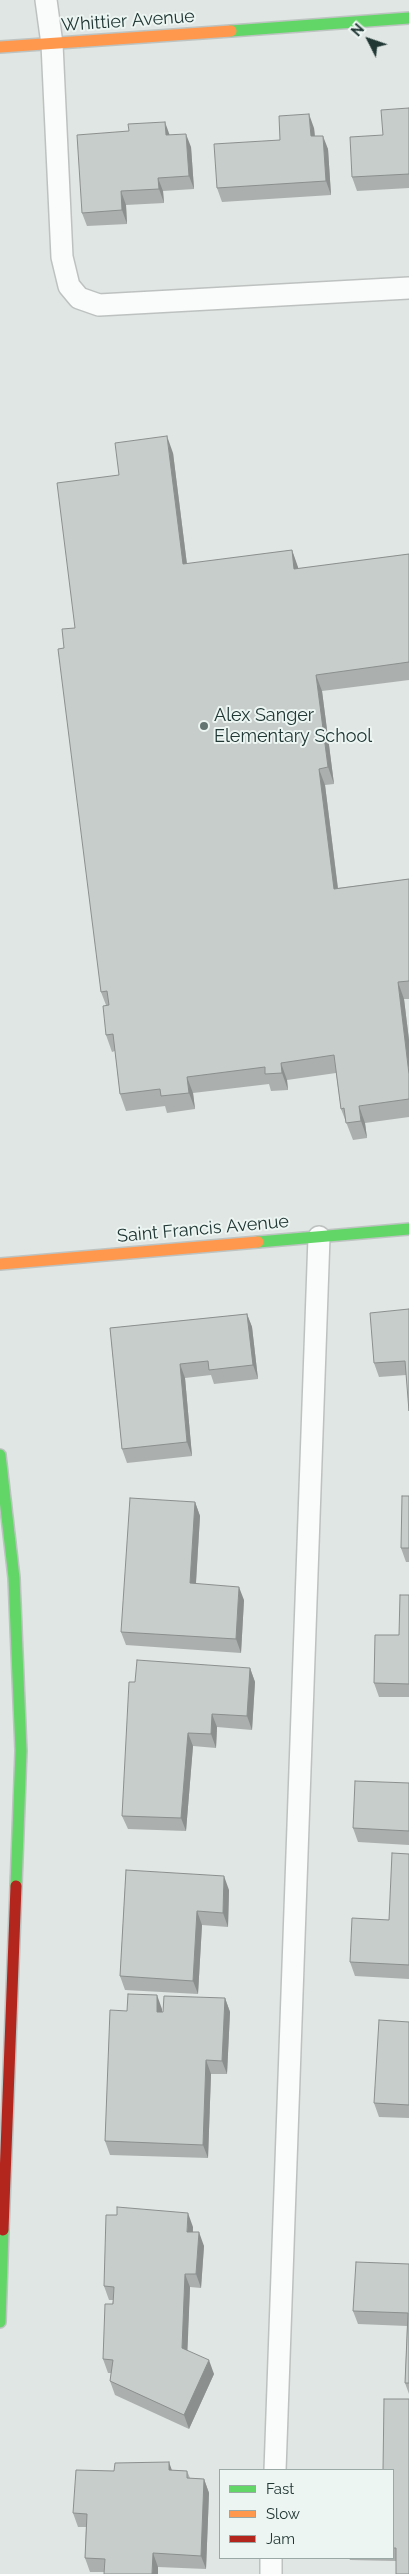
<!DOCTYPE html>
<style>
body{margin:0}
#map{position:relative;width:409px;height:2574px;overflow:hidden;background:#e0e6e3;font-family:Raleway,sans-serif}
canvas{display:block}
.legend{position:absolute;left:219px;top:2469px;width:175px;height:90px;box-sizing:border-box;background:#edf5f2;border:1px solid #9ba9a6;margin:0;padding:6px 9px;list-style:none;font-size:15px;color:#203733}
.legend li{display:flex;align-items:center;gap:10px;height:25px}
.legend b{width:25px;border:1px solid #9ba9a6}
.north{position:absolute;left:344px;top:15px;width:50px;height:50px;-webkit-text-stroke:4px #edf5f2;paint-order:stroke;rotate:311deg;font-size:14px;font-weight:700;line-height:20px;text-align:center;color:#203733}
.north::after{content:'';display:block;margin:auto;width:18px;height:22px;background:#203733;clip-path:polygon(50% 0,100% 100%,50% 72%,0 100%)}
</style>
<div id="map">
<canvas width="409" height="2574"></canvas>
<ul class="legend">
<li><b style="height:6px;background:#63d668"></b>Fast</li>
<li><b style="height:6px;background:#ff974d"></b>Slow</li>
<li><b style="height:6px;background:#b3261e"></b>Jam</li>
</ul>
<div class="north">N</div>
</div>
<script>
const ctx = document.querySelector('canvas').getContext('2d');
ctx.lineJoin = 'round';
function toPath(rows) {
  const path = new Path2D();
  for (const r of rows) {
    path.moveTo(r[0], r[1]);
    for (let i = 2; i < r.length; i += 2) path.lineTo(r[i], r[i + 1]);
  }
  return path;
}
function strokePath(path, color, width, dash) {
  ctx.strokeStyle = color;
  ctx.lineWidth = width;
  ctx.lineCap = dash ? 'butt' : 'round';
  ctx.setLineDash(dash || []);
  ctx.stroke(path);
}
function fill(path, color) {
  ctx.fillStyle = color;
  ctx.fill(path, 'evenodd');
}
function drawText(font, color, halo, rows, align = 'center') {
  ctx.font = font + ' Raleway,sans-serif';
  ctx.lineWidth = 4;
  ctx.setLineDash([]);
  ctx.textBaseline = 'middle';
  ctx.strokeStyle = halo;
  ctx.fillStyle = color;
  for (const [text, x, y, turn = 0] of rows) {
    ctx.save();
    ctx.translate(x, y);
    ctx.rotate((+turn || 0) * Math.PI / 180);
    ctx.textAlign = isNaN(turn) ? turn : align;
    if (halo) ctx.strokeText(text, 0, 0);
    ctx.fillText(text, 0, 0);
    ctx.restore();
  }
}
const lane = toPath([
 [46,0,52,44,62,257,69,286,79,298,99,305,409,288],
 [275,2470,319,1237],
 [271,2574,271,2558]
]);
const fast = toPath([
 [231,31,409,18],
 [258,1242,409,1229],
 [0,1455,14,1578,21,1751,16,1886],
 [0,2322,3,2230]
]);
const slow = toPath([
 [0,47,231,31],
 [0,1264,258,1242]
]);
const jam = toPath([
 [3,2230,16,1886]
]);
strokePath(lane, '#bdc2c0', 24);
strokePath(fast, '#bdc3c1', 14);
strokePath(slow, '#bdc3c1', 14);
strokePath(jam, '#bdc3c1', 14);
strokePath(lane, '#fafbfb', 21);
strokePath(fast, '#63d668', 11);
strokePath(slow, '#ff974d', 11);
strokePath(jam, '#b3261e', 11);
fill(toPath([
 [409,108,409,188,357,191,352,177,383,135],
 [314,128,315,136,328,149,331,195,222,202,217,188,280,140],
 [170,135,191,147,194,189,163,191,164,203,126,205,127,224,87,226,82,213],
 [173,453,187,564,292,550,298,569,409,554,409,680,322,691,334,784,325,785,338,888,409,879,409,999,404,999,409,1040,409,1117,365,1123,367,1138,353,1140,341,1109,336,1073,287,1080,288,1090,271,1091,269,1084,193,1093,195,1109,167,1113,165,1106,126,1111,120,1094,115,1051,112,1052,106,1035,106,1005,101,992,64,648,75,628,119,475],
 [409,1309,406,1375,379,1377,374,1363],
 [247,1314,252,1327,258,1379,214,1384,211,1375,185,1378,192,1456,127,1463,122,1449,110,1328],
 [409,1496,409,1562,406,1562,401,1548],
 [195,1502,200,1516,196,1584,244,1600,241,1653,126,1645,121,1632],
 [409,1595,409,1697,379,1697,374,1683,399,1635],
 [250,1668,255,1682,252,1730,217,1727,216,1748,193,1746,186,1831,128,1829,122,1816,135,1682],
 [409,1783,409,1845,358,1842,353,1828],
 [409,1854,409,1979,355,1976,350,1962,389,1920],
 [126,1870,229,1890,228,1927,202,1925,198,1994,125,1990,120,1976],
 [225,1998,230,2012,227,2074,211,2074,208,2158,110,2155,105,2141,127,2011,162,2009,162,2012],
 [409,2022,409,2118,379,2117,374,2103],
 [193,2227,193,2232,204,2246,201,2288,190,2287,187,2350,214,2374,189,2429,115,2395,110,2381,111,2373,108,2373,103,2359,113,2300,109,2300,104,2286],
 [409,2264,409,2394,405,2383,407,2326,358,2324,353,2311],
 [409,2399,396,2561,350,2560,349,2558,393,2558,393,2470],
 [172,2470,187,2471,190,2478,204,2479,209,2493,206,2569,158,2567,105,2572,90,2572,85,2558,86,2527,78,2527,73,2513,114,2471]
]), '#abb0af');
fill(toPath([
 [309,114,314,128,316,150,311,136],
 [165,122,170,136,166,135],
 [186,134,191,147,194,189,189,176],
 [323,136,328,149,331,195,326,181],
 [158,178,163,191,164,203,159,189],
 [121,191,126,205,127,224,122,210],
 [167,436,173,453,189,581,183,564],
 [292,550,298,567,300,586,294,569],
 [316,675,322,691,334,784,328,767],
 [319,769,325,785,340,906,334,889],
 [398,982,404,999,409,1040,409,1074],
 [281,1063,287,1080,288,1090,282,1073],
 [187,1077,193,1093,195,1109,189,1093],
 [359,1106,365,1123,367,1138,361,1121],
 [247,1314,252,1327,258,1379,253,1365],
 [180,1364,185,1378,192,1456,187,1442],
 [195,1502,200,1516,195,1597,190,1583],
 [239,1587,244,1600,241,1653,236,1639],
 [250,1668,255,1682,252,1730,247,1716],
 [212,1714,217,1727,216,1748,211,1734],
 [188,1733,193,1746,186,1831,181,1818],
 [224,1876,229,1890,228,1927,223,1913],
 [197,1911,202,1925,198,1994,193,1981],
 [157,1995,162,2009,162,2026,157,2012],
 [225,1998,230,2012,227,2074,222,2061],
 [206,2060,211,2074,208,2158,203,2145],
 [188,2213,193,2227,192,2246,187,2232],
 [199,2232,204,2246,201,2288,196,2274],
 [185,2274,190,2287,187,2362,182,2348],
 [209,2360,214,2374,189,2429,184,2415],
 [169,2462,174,2476,169,2470],
 [204,2479,209,2493,206,2569,201,2556],
 [153,2553,158,2567,158,2574,152,2574]
]), '#8b908e');
const building = toPath([
 [409,108,409,174,352,177,350,137,383,135,381,110,409,108],
 [309,114,311,136,323,136,326,181,217,188,214,144,280,140,279,116,309,114],
 [165,122,166,135,186,134,189,176,158,178,159,189,121,191,122,210,82,213,77,135,129,131,128,124,165,122],
 [167,436,183,564,292,550,294,569,409,554,409,662,316,675,328,767,319,769,334,889,409,879,409,981,398,982,409,1074,409,1099,359,1106,361,1121,346,1123,344,1108,341,1109,334,1055,281,1063,282,1073,265,1074,265,1067,187,1077,189,1093,161,1096,160,1089,120,1094,113,1034,106,1035,103,1006,109,1005,107,991,101,992,58,649,64,648,62,629,75,628,57,483,119,475,115,443,167,436],
 [409,1309,409,1411,405,1361,374,1363,370,1313,409,1309],
 [247,1314,253,1365,209,1370,208,1361,180,1364,187,1442,122,1449,110,1328,247,1314],
 [402,1496,409,1496,409,1548,401,1548,402,1496],
 [130,1498,195,1502,190,1583,239,1587,236,1639,121,1632,130,1498],
 [400,1595,409,1595,409,1684,374,1683,375,1635,399,1635,400,1595],
 [137,1660,250,1668,247,1716,212,1714,211,1734,188,1733,181,1818,122,1816,129,1682,135,1682,137,1660],
 [355,1781,409,1783,409,1831,353,1828,355,1781],
 [392,1853,409,1854,409,1965,350,1962,352,1918,389,1920,392,1853],
 [126,1870,224,1876,223,1913,197,1911,193,1981,120,1976,126,1870],
 [128,1994,157,1995,157,2012,163,2012,164,1996,225,1998,222,2061,206,2060,203,2145,105,2141,110,2010,127,2011,128,1994],
 [379,2020,409,2022,409,2105,374,2103,379,2020],
 [117,2207,188,2213,187,2232,199,2232,196,2274,185,2274,182,2348,209,2360,184,2415,110,2381,113,2360,103,2359,105,2304,113,2304,114,2287,104,2286,106,2215,117,2215,117,2207],
 [356,2262,409,2264,409,2383,405,2383,408,2313,353,2311,356,2262],
 [384,2399,409,2399,409,2574,396,2574,396,2548,393,2548,393,2470,383,2470,384,2399],
 [169,2462,169,2470,187,2471,187,2478,204,2479,201,2556,153,2553,152,2574,104,2574,105,2559,85,2558,87,2514,73,2513,76,2470,114,2471,115,2463,169,2462]
]);
fill(building, '#c7cdcb');
strokePath(building, '#8b908e', 1);
for (const [x, y, r, color] of [
 [204,726,5,"#637471"]
]) {
  const dot = new Path2D();
  dot.arc(x, y, r, 0, 2 * Math.PI);
  ctx.fillStyle = color;
  ctx.fill(dot);
  strokePath(dot, '#edf5f2', 2);
}
drawText('18px', '#203733', '#edf5f2', [
 ["Whittier Avenue",128,21,-4],
 ["Saint Francis Avenue",203,1229,-5]
]);
drawText('18px', '#203733', '#edf5f2', [
 ["Alex Sanger",214,716],
 ["Elementary School",214,737]
], 'left');
</script>
